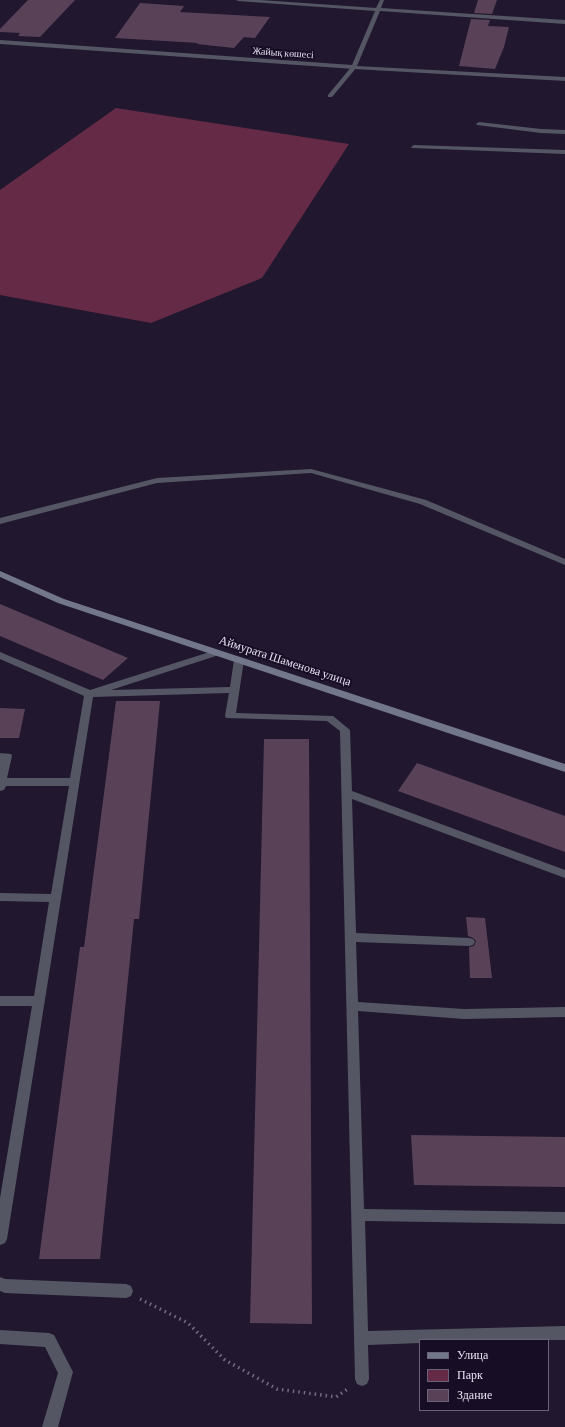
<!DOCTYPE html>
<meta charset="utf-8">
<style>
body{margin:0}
#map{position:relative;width:565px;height:1427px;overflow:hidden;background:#21172f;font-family:"Crimson Pro",serif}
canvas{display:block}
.legend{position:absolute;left:419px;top:1339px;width:130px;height:72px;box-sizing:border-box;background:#170e25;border:1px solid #6a6277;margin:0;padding:5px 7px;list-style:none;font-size:12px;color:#e7e1f2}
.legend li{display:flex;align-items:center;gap:8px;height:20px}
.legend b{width:20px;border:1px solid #6a6277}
</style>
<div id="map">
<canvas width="565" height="1427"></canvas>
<ul class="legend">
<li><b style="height:5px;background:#73778b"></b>Улица</li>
<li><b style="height:11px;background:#652b46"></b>Парк</li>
<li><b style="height:11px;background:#594258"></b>Здание</li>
</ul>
</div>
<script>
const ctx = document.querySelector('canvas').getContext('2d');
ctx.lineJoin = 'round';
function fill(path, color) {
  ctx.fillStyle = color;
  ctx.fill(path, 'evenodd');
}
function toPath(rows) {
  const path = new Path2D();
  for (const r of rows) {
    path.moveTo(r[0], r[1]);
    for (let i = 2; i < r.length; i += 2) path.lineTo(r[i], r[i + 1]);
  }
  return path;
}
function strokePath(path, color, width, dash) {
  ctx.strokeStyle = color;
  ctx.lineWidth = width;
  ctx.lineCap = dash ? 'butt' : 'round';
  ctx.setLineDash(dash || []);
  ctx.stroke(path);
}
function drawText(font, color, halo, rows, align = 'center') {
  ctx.font = font + ' "Crimson Pro",serif';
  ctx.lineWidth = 4;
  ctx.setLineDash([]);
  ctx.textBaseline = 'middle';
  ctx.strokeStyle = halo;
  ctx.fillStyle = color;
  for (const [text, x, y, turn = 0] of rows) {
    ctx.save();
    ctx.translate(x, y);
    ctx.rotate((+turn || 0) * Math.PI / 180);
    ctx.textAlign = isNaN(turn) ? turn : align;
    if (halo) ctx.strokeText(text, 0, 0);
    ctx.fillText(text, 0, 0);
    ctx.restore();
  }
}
fill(toPath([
 [116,108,349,144,262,278,151,323,0,295,0,190]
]), '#652b46');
fill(toPath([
 [28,0,75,0,40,37,18,36,20,33,0,32,0,29],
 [478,0,497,0,492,14,474,13],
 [140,3,184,6,180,12,270,17,255,38,244,37,234,48,197,44,198,43,115,38],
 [471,19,490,20,488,26,509,27,504,47,495,69,459,66],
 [0,604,128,658,103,680,0,636],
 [116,701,160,701,139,919,134,919,100,1259,39,1259,80,947,84,947],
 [0,708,25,709,19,738,0,738],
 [264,739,309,739,312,1324,250,1323],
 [417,763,565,816,565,852,398,791],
 [466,917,485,918,492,978,470,978,469,947,474,946,476,941,473,938,468,936],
 [411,1135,565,1137,565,1187,414,1185]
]), '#594258');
strokePath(toPath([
 [140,1299,188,1323,225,1360,277,1389,336,1397,349,1388]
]), '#746c81', 3.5, [1.5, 4]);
fill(toPath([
 [352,66,357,67,332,97,328,97,328,95,352,66],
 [414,145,565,150,565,154,412,148,411,147,414,145],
 [311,469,426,500,565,559,565,565,420,504,311,473,157,483,0,524,0,518,157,478,311,469],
 [216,650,221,653,219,655,111,690,230,687,234,660,239,657,242,658,244,660,236,713,333,716,350,730,352,791,565,870,565,878,352,799,356,933,469,938,473,939,475,942,473,945,469,946,356,942,358,1002,464,1009,565,1007,565,1017,464,1019,358,1011,364,1209,565,1212,565,1224,365,1221,368,1331,565,1326,565,1340,420,1340,420,1343,368,1345,369,1379,367,1384,362,1386,357,1384,355,1379,340,731,327,721,226,718,225,716,229,693,93,697,7,1239,5,1243,0,1245,0,1198,32,1006,0,1006,0,996,34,996,49,902,0,901,0,893,51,894,69,786,6,786,4,790,0,791,0,753,11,754,12,756,7,778,70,778,84,696,0,659,0,652,90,690,216,650],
 [0,1277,5,1279,126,1284,131,1286,133,1291,131,1296,126,1298,5,1293,0,1291,0,1277],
 [0,1330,49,1333,54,1335,73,1372,58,1427,42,1427,58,1373,45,1347,0,1344,0,1330]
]), '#545763');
fill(toPath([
 [236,0,260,0,376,8,380,0,384,0,381,8,565,20,565,24,380,11,357,66,565,77,565,81,354,69,0,44,0,40,352,65,375,11,238,1,236,0],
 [479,122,541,129,565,130,565,134,541,133,477,125,476,124,479,122]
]), '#545763');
fill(toPath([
 [0,571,64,599,565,764,565,772,58,603,0,577,0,571]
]), '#73778b');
drawText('10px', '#e7e1f2', '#170e25', [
 ["Жайық көшесі",283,53,4]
]);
drawText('12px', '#e7e1f2', '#170e25', [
 ["Аймурата Шаменова улица",285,661,18]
]);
</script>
